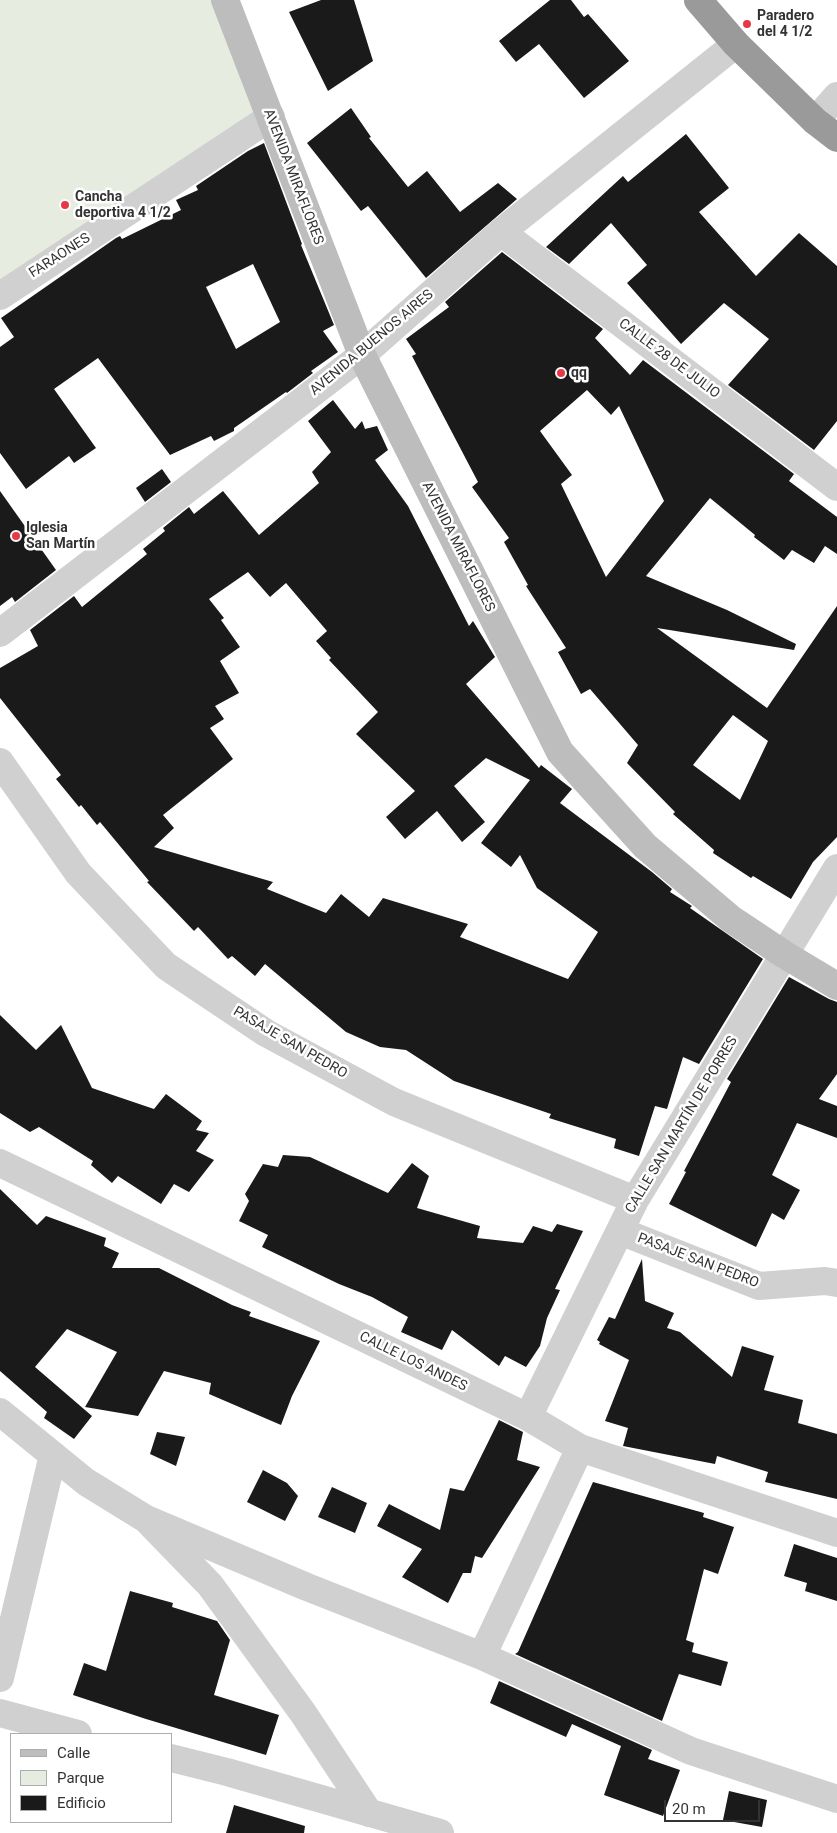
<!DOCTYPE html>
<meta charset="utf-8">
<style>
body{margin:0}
#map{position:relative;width:837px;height:1833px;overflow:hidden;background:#fff;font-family:Roboto,sans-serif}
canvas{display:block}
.legend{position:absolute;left:10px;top:1733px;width:162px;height:90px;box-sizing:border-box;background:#fff;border:1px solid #adadad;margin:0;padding:6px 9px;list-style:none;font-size:15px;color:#333}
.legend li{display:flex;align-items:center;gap:10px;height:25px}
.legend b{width:25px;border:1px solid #adadad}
.scale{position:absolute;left:664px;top:1800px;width:96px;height:22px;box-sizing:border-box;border:2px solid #333;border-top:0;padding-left:6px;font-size:15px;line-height:18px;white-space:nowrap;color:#333;-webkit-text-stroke:4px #fff;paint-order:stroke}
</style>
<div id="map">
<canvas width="837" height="1833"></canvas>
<ul class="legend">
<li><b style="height:6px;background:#bdbdbd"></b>Calle</li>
<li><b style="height:14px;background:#e6ecdf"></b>Parque</li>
<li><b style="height:14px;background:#1a1a1a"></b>Edificio</li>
</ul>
<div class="scale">20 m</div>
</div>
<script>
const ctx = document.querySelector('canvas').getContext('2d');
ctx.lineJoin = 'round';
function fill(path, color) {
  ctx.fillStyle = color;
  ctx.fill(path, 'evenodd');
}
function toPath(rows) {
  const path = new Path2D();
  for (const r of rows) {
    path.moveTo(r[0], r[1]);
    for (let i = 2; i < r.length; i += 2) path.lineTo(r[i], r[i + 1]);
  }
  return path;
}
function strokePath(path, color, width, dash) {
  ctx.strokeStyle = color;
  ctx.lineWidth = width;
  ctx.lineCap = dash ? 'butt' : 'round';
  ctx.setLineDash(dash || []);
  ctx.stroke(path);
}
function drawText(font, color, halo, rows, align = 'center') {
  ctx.font = font + ' Roboto,sans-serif';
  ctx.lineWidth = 5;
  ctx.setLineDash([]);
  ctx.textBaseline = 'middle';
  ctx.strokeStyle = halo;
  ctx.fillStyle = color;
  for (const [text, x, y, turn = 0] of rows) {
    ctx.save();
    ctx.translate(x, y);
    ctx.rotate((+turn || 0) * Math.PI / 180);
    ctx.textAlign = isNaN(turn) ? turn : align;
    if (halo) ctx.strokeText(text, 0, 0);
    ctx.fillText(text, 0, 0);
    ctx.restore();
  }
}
fill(toPath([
 [0,0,214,0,258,118,0,292]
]), '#e6ecdf');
fill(toPath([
 [321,0,354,0,373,61,328,91,289,12],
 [550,0,571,0,584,17,588,14,629,61,584,98,539,44,516,62,499,41],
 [351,108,371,137,369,138,408,187,427,171,460,212,498,183,517,199,426,278,368,206,361,211,307,143],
 [686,134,729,188,699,212,756,276,799,233,837,266,837,421,814,450,728,385,769,339,724,303,681,344,627,283,647,265,611,223,569,264,546,247,623,176,628,182],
 [264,143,302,244,301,245,334,325,323,331,338,352,311,371,313,373,287,393,286,392,234,428,234,431,214,441,211,436,170,455,98,358,54,389,96,448,74,463,69,456,26,489,0,453,0,347,14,337,1,318,116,238,120,236,122,239,181,210,176,200,198,190,196,186,248,151],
 [253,264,280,322,236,349,206,287],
 [502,252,603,329,595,338,630,375,643,360,794,474,789,481,837,517,837,554,825,546,814,563,792,550,784,560,754,537,755,535,710,498,646,576,727,610,796,644,794,650,657,628,767,708,837,606,837,837,813,862,791,899,753,876,751,878,713,853,714,850,673,814,675,812,627,763,638,745,590,689,581,694,558,652,566,648,526,586,528,585,504,542,509,538,472,487,478,482,412,356,416,354,406,339,449,307,445,302],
 [587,390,611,415,619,406,664,501,606,577,561,484,572,475,540,431],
 [733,715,768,741,740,800,693,765],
 [333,400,355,429,362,421,365,429,377,426,388,450,375,460,408,506,469,626,473,621,495,657,466,684,539,768,541,765,572,789,560,803,652,872,672,889,670,892,692,906,690,908,763,959,699,1064,683,1057,667,1109,655,1106,639,1156,614,1148,616,1139,549,1118,551,1114,454,1081,406,1050,380,1047,346,1032,265,964,255,976,232,956,228,959,198,927,194,931,147,882,149,881,100,822,97,825,81,805,79,807,56,779,61,775,0,698,0,668,38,646,30,630,74,596,82,607,147,554,143,549,165,531,163,528,189,507,194,514,223,491,259,535,319,483,312,472,331,452,308,421],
 [248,572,270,597,286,583,327,631,316,641,331,658,329,660,378,712,356,734,415,791,386,817,405,839,437,811,462,842,485,822,454,786,486,758,530,780,481,843,511,867,520,855,537,888,598,932,568,979,460,937,468,924,383,898,369,917,341,894,326,913,267,889,273,882,154,847,174,828,163,815,233,759,210,728,224,719,215,706,239,693,220,661,240,647,221,620,224,618,209,599],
 [162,469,171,482,145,502,136,488],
 [0,491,56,570,15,602,12,597,0,606],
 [789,977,829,999,837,1002,837,1074,819,1099,837,1106,837,1138,797,1123,772,1175,800,1190,784,1220,772,1213,756,1247,669,1204,686,1172,684,1171,731,1082,727,1079],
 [0,1015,36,1050,61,1025,92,1088,154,1109,166,1094,202,1121,196,1130,209,1133,196,1151,214,1160,189,1192,174,1184,161,1204,118,1176,112,1183,91,1165,93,1161,39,1127,30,1132,0,1113],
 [283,1155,310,1157,388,1193,412,1163,429,1176,417,1208,480,1226,477,1238,523,1243,533,1226,552,1232,557,1224,583,1231,555,1289,560,1290,547,1318,540,1346,526,1367,505,1356,499,1366,452,1330,442,1350,401,1332,408,1317,372,1297,339,1284,262,1247,268,1235,239,1221,249,1201,245,1194,263,1164,278,1167],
 [0,1189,37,1225,46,1216,106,1238,104,1246,119,1253,112,1268,159,1268,232,1305,251,1312,249,1316,320,1341,292,1396,281,1425,209,1394,211,1383,164,1371,138,1416,85,1407,117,1352,67,1329,35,1367,92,1416,74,1439,44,1418,47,1412,0,1371],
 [642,1259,645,1301,674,1313,667,1328,680,1332,732,1377,742,1346,774,1356,764,1390,803,1400,798,1423,837,1434,837,1499,765,1482,768,1472,717,1456,715,1464,623,1446,628,1428,605,1421,629,1360,599,1344,600,1342,597,1340,609,1317,615,1319],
 [499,1420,523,1432,517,1460,540,1467,482,1558,475,1556,471,1573,463,1573,448,1603,402,1577,422,1549,377,1526,389,1504,440,1530,450,1488,464,1491],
 [157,1432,185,1437,176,1466,150,1454],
 [263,1470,287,1483,298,1496,285,1521,247,1502],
 [593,1482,704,1513,703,1517,734,1527,718,1574,704,1569,686,1640,694,1643,692,1652,728,1662,721,1686,679,1674,662,1721,515,1654,518,1652],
 [332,1487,367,1503,355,1533,318,1517],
 [794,1544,837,1558,837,1601,805,1591,807,1583,784,1576],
 [130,1591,173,1603,172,1607,217,1621,230,1640,214,1695,279,1715,266,1755,146,1719,73,1695,84,1663,106,1671],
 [499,1681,652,1750,648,1759,680,1770,663,1816,604,1795,621,1746,572,1724,566,1737,490,1703],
 [729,1791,767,1800,762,1827,723,1820],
 [234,1805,305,1826,304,1833,226,1833]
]), '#1a1a1a');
strokePath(toPath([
 [815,121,837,96],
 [501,232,837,487],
 [0,296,271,117],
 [0,633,362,355,501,232,736,44],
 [0,762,78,873,166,966,266,1033,394,1102,635,1200],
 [0,1163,528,1417,580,1448,837,1533],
 [620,1231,759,1286,825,1281,837,1283],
 [0,1412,86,1482,146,1519,210,1585,303,1713,369,1813],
 [528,1417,635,1200,837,868],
 [146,1519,307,1587,482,1656,691,1751,837,1799],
 [482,1656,580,1448],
 [0,1678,53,1455],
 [0,1713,78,1734],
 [171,1758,227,1772,440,1833]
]), '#d0d0d0', 28);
strokePath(toPath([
 [225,0,362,355,560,752,645,846,731,919,785,955,837,986]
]), '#bdbdbd', 28);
strokePath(toPath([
 [698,0,736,44,815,121,837,138]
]), '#9a9a9a', 28);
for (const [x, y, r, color] of [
 [747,24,5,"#e63946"],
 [65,205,5,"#e63946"],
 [561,373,5,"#e63946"],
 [16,536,5,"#e63946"]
]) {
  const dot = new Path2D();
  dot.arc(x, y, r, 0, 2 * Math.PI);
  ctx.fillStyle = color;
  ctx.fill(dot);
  strokePath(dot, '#fff', 2);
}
drawText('bold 14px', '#333', '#fff', [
 ["Paradero",757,16],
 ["del 4 1/2",757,32],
 ["Cancha",75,197],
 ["deportiva 4 1/2",75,213],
 ["qq",571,373],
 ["Iglesia",26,528],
 ["San Martín",26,544]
], 'left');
drawText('14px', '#333', '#fff', [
 ["AVENIDA MIRAFLORES",293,177,69],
 ["FARAONES",60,256,-33],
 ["AVENIDA BUENOS AIRES",372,343,-40],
 ["CALLE 28 DE JULIO",669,359,37],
 ["AVENIDA MIRAFLORES",458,547,63],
 ["PASAJE SAN PEDRO",290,1043,30],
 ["CALLE SAN MARTÍN DE PORRES",682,1125,-59],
 ["PASAJE SAN PEDRO",698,1261,21],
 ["CALLE LOS ANDES",413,1362,26]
]);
</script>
